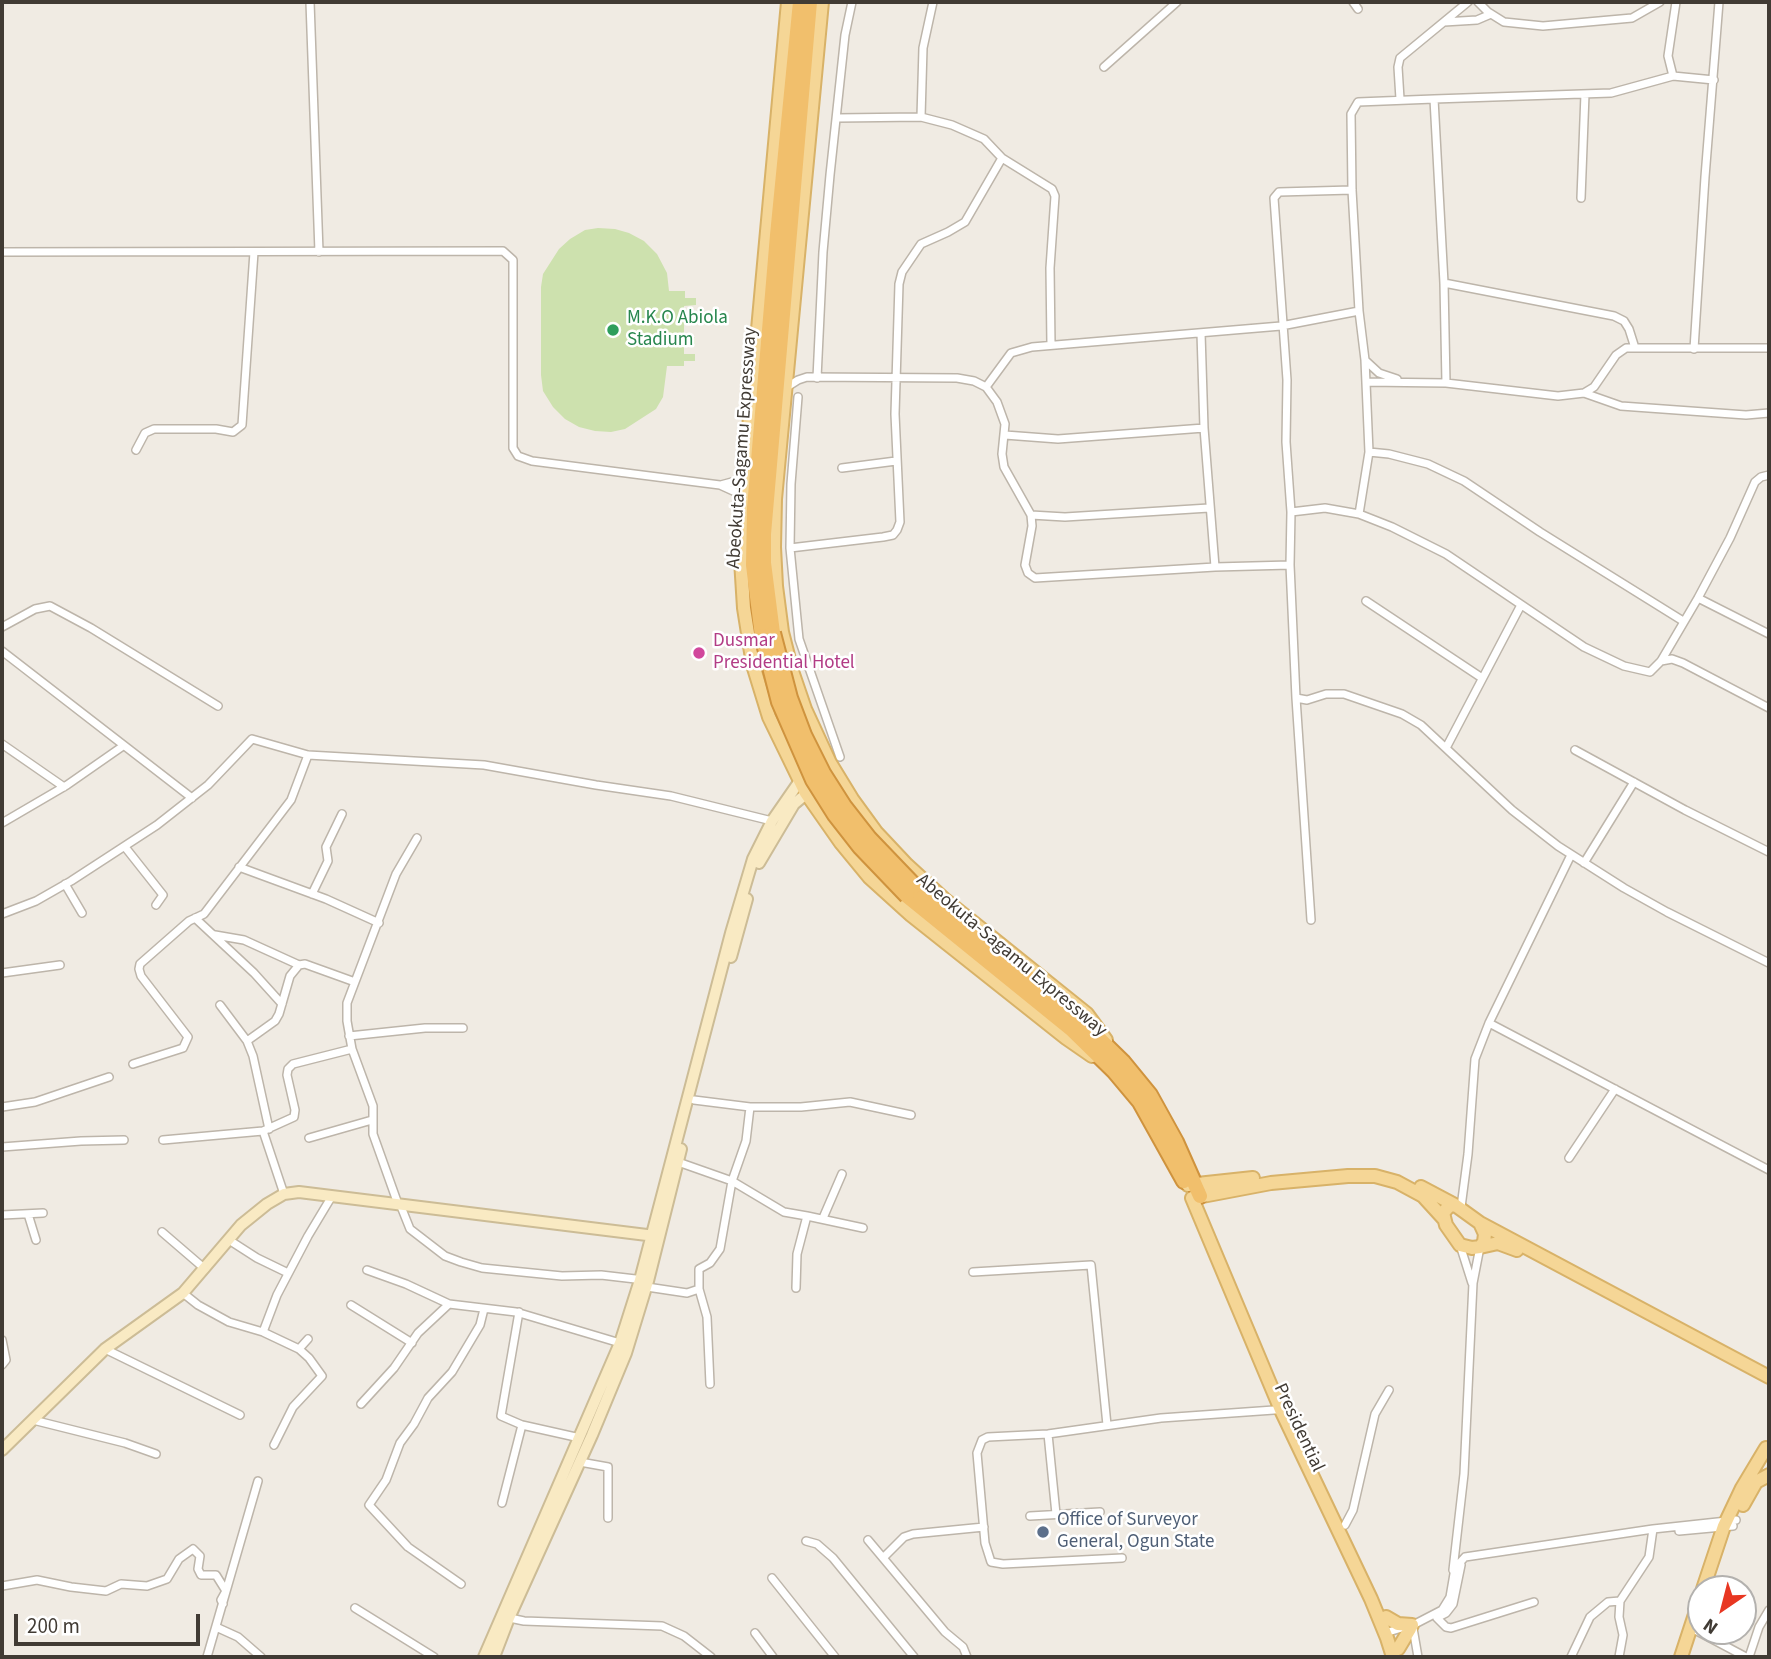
<!DOCTYPE html>
<style>
body{margin:0}
#map{position:relative;width:1771px;height:1659px;overflow:hidden;background:#f0ebe3;font-family:"Source Sans 3",sans-serif}
canvas{display:block}
.frame{position:absolute;inset:0;border:4px solid #413b34;pointer-events:none}
.north{position:absolute;left:1687px;top:1575px;width:70px;height:70px;box-sizing:border-box;background:#fff;border:2px solid #b3b1ae;border-radius:50%;rotate:215deg;font-size:19px;font-weight:700;line-height:28px;text-align:center;color:#413b34}
.north::after{content:'';display:block;margin:auto;width:24px;height:32px;background:#e83722;clip-path:polygon(50% 0,100% 100%,50% 72%,0 100%)}
.scale{position:absolute;left:14px;top:1614px;width:186px;height:32px;box-sizing:border-box;border:4px solid #413b34;border-top:0;padding-left:9px;font-size:21px;line-height:24px;white-space:nowrap;color:#413b34;-webkit-text-stroke:5px #fff;paint-order:stroke}
</style>
<div id="map">
<canvas width="1771" height="1659"></canvas>
<div class="frame"></div>
<div class="north">N</div>
<div class="scale">200 m</div>
</div>
<script>
const ctx = document.querySelector('canvas').getContext('2d');
ctx.lineJoin = 'round';
function fill(path, color) {
  ctx.fillStyle = color;
  ctx.fill(path, 'evenodd');
}
function toPath(rows) {
  const path = new Path2D();
  for (const r of rows) {
    path.moveTo(r[0], r[1]);
    for (let i = 2; i < r.length; i += 2) path.lineTo(r[i], r[i + 1]);
  }
  return path;
}
function strokePath(path, color, width, dash) {
  ctx.strokeStyle = color;
  ctx.lineWidth = width;
  ctx.lineCap = dash ? 'butt' : 'round';
  ctx.setLineDash(dash || []);
  ctx.stroke(path);
}
function drawText(font, color, halo, rows, align = 'center') {
  ctx.font = font + ' "Source Sans 3",sans-serif';
  ctx.lineWidth = 5;
  ctx.setLineDash([]);
  ctx.textBaseline = 'middle';
  ctx.strokeStyle = halo;
  ctx.fillStyle = color;
  for (const [text, x, y, turn = 0] of rows) {
    ctx.save();
    ctx.translate(x, y);
    ctx.rotate((+turn || 0) * Math.PI / 180);
    ctx.textAlign = isNaN(turn) ? turn : align;
    if (halo) ctx.strokeText(text, 0, 0);
    ctx.fillText(text, 0, 0);
    ctx.restore();
  }
}
fill(toPath([
 [598,228,615,229,629,233,644,241,657,254,667,273,669,291,685,291,685,298,696,298,696,305,684,306,684,315,696,314,696,323,684,324,684,337,695,337,695,344,684,344,684,354,695,354,695,361,684,361,684,366,667,366,663,397,656,409,625,429,611,432,595,431,579,427,565,419,553,407,543,391,541,375,541,287,543,274,559,249,570,239,585,230]
]), '#cde1ae');
const street = toPath([
 [310,2,319,252],
 [1353,2,1358,9],
 [1478,2,1488,12,1504,22,1543,26,1632,18,1660,2],
 [1444,22,1477,20,1491,14],
 [1104,67,1177,2],
 [1673,76,1668,56,1676,2],
 [1400,99,1398,67,1400,58,1468,2],
 [1434,99,1611,93,1673,76,1714,80],
 [921,117,923,48,933,2],
 [837,118,921,117,952,125,984,139,1002,158,1052,189,1055,196,1050,268,1051,345],
 [1352,190,1279,192,1274,198,1287,380,1286,442,1291,512,1290,565,1296,698,1307,700,1326,694,1344,694,1402,714,1421,725,1512,810,1558,846,1624,888,1667,912,1769,963],
 [1581,198,1585,94],
 [2,252,503,251,513,260,513,448,518,456,532,461,720,485,742,495],
 [1444,283,1614,316,1624,321,1629,329,1635,348],
 [1201,333,1204,428,1215,567],
 [1694,349,1705,177,1719,2],
 [1366,361,1379,373,1397,379],
 [817,378,823,252,830,175,845,35,852,2],
 [1366,382,1446,383,1558,396,1584,393,1594,387,1616,355,1626,348,1769,348],
 [787,387,798,380,807,377,957,378,974,381,986,387,997,402,1005,424,1002,454,1004,467,1031,515,1032,526,1025,565,1028,573,1035,578,1215,567,1290,565],
 [986,387,1011,353,1032,347,1281,326,1359,311],
 [1584,393,1621,406,1746,415,1769,413],
 [798,397,791,484,790,548,799,639,840,757],
 [1005,435,1058,439,1204,428],
 [136,450,145,433,154,429,216,429,233,432,242,425,254,252],
 [1369,452,1389,454,1428,464,1464,481,1540,532,1683,621],
 [842,468,896,461],
 [721,485,743,479],
 [1291,512,1325,508,1359,514,1392,527,1446,554,1584,647,1624,666,1650,672,1661,661,1698,598,1730,538,1755,482,1761,477,1769,475],
 [1359,514,1369,452,1365,360,1359,311,1352,190,1351,114,1358,102,1434,99,1444,283,1446,383],
 [1031,515,1065,517,1209,508],
 [790,548,883,537,893,535,897,530,900,522,895,414,899,284,902,272,921,244,948,232,965,222,1002,158],
 [1698,598,1769,634],
 [1366,601,1482,678],
 [2,627,35,609,50,606,91,628,218,706],
 [2,651,192,798],
 [1661,661,1672,659,1683,663,1769,708],
 [1296,698,1311,920],
 [2,744,64,787],
 [1446,748,1521,605],
 [1575,750,1685,810,1769,852],
 [2,823,67,785,123,746],
 [125,847,163,895,156,905],
 [1584,863,1634,782],
 [239,867,326,899,379,923],
 [65,884,82,913],
 [312,894,328,861,326,847,342,814],
 [2,914,36,901,71,881,157,825,208,785,252,739,308,755,484,765,596,785,671,796,772,821],
 [195,918,254,973,282,1004],
 [215,935,244,940,299,965],
 [2,973,60,965],
 [220,1005,247,1041,253,1056,269,1129],
 [1489,1023,1769,1170],
 [349,1036,425,1028,463,1028],
 [247,1041,275,1021,279,1014,290,976,299,965,305,964,355,982],
 [133,1064,183,1048,188,1037,141,976,139,969,140,964,189,921,204,914,291,800,308,755],
 [694,1100,750,1107,801,1107,850,1102,911,1115],
 [2,1107,35,1102,109,1077],
 [263,1131,294,1117,295,1110,287,1075,288,1069,293,1064,352,1049],
 [309,1138,372,1120],
 [163,1140,263,1131,284,1194],
 [2,1147,81,1141,124,1140],
 [1569,1158,1615,1089],
 [678,1162,732,1181,784,1212,807,1216,797,1254,796,1288],
 [398,1204,373,1134,373,1106,352,1049,347,1021,347,1003,396,874,417,838],
 [400,1204,410,1229,445,1256,461,1262,482,1268,562,1276,601,1275,644,1280],
 [1461,1207,1468,1154,1475,1059,1489,1023,1571,855],
 [28,1214,36,1240],
 [2,1215,43,1213],
 [807,1216,863,1228],
 [823,1218,842,1174],
 [162,1232,205,1269],
 [229,1240,257,1258,288,1273],
 [1460,1245,1472,1283],
 [367,1270,406,1284,449,1304,516,1312,620,1343],
 [973,1272,1091,1265,1107,1425],
 [647,1287,687,1293,699,1289,699,1269,710,1263,720,1249,732,1181,746,1141,750,1107],
 [699,1289,707,1317,710,1384],
 [183,1293,198,1305,229,1322,263,1332,299,1349,308,1339],
 [351,1305,412,1343],
 [519,1312,501,1416,522,1425,580,1438],
 [263,1332,277,1295,308,1236,332,1196],
 [2,1340,6,1360,2,1365],
 [105,1349,240,1415],
 [361,1404,394,1368,418,1333,449,1304],
 [33,1420,125,1443,156,1454],
 [1048,1434,1056,1514],
 [274,1445,293,1407,322,1376,309,1358,299,1349],
 [580,1462,608,1467,608,1518],
 [502,1503,522,1425],
 [1030,1516,1100,1512],
 [1345,1525,1353,1510,1375,1414,1389,1390],
 [1679,1531,1733,1526],
 [868,1540,945,1632,963,1647,967,1657],
 [806,1541,817,1544,833,1558,914,1657],
 [883,1558,904,1537,913,1534,984,1527],
 [1122,1558,1003,1564,991,1562,985,1543,977,1453,982,1440,988,1437,1048,1434,1161,1418,1288,1409],
 [1453,1570,1464,1474,1473,1283,1480,1247],
 [772,1578,835,1657],
 [461,1584,408,1547,369,1505,386,1480,400,1443,414,1424,428,1398,452,1372,480,1325,484,1309],
 [2,1586,37,1580,71,1587,106,1591,121,1584,147,1586,167,1579,179,1559,193,1549,200,1556,198,1569,201,1575,216,1575,226,1591,221,1600,223,1604],
 [355,1608,434,1657],
 [1440,1616,1446,1613,1453,1604,1461,1565],
 [505,1617,524,1621,662,1626,684,1636,711,1657],
 [1437,1618,1446,1627,1451,1628,1534,1602],
 [216,1627,238,1637,261,1657],
 [1413,1628,1418,1657],
 [1695,1630,1746,1657],
 [755,1633,773,1657],
 [1385,1633,1415,1624,1442,1610,1450,1597,1455,1568,1465,1557,1653,1529,1736,1520],
 [207,1657,258,1481],
 [1571,1657,1590,1617,1608,1602,1620,1601],
 [1619,1657,1623,1635,1619,1617,1620,1601,1649,1557,1653,1529],
 [1749,1657,1759,1627,1769,1610]
]);
const secondary = toPath([
 [759,863,794,804,812,789],
 [731,957,747,899],
 [2,1450,105,1349,183,1293,241,1225,267,1204,284,1194,299,1192,655,1236],
 [484,1657,620,1343,640,1280,731,933,753,859,772,821,799,782,806,778],
 [494,1657,509,1618,592,1435,626,1353,648,1281,681,1149]
]);
const primary = toPath([
 [788,2,741,515,741,560,744,608,753,665,769,717,806,793,841,843,869,877,911,915,1066,1038,1092,1056],
 [822,2,775,499,774,547,776,586,782,632,792,671,805,709,830,763,852,799,876,832,907,865,944,899,1087,1014,1106,1040],
 [1188,1185,1253,1178],
 [1421,1187,1455,1205],
 [1455,1205,1480,1223,1485,1234,1484,1242,1480,1247,1472,1248,1460,1245,1446,1225,1443,1213,1449,1206,1455,1205],
 [1480,1223,1769,1377],
 [1480,1247,1498,1243,1517,1250],
 [1743,1505,1756,1482,1769,1475],
 [1703,1589,1724,1526,1742,1488,1766,1448],
 [1386,1617,1398,1624,1412,1625],
 [1398,1649,1410,1629],
 [1393,1657,1387,1638,1371,1599,1281,1410,1192,1198,1271,1183,1348,1176,1375,1176,1397,1182,1423,1196,1444,1219],
 [1681,1657,1701,1596]
]);
const highway = toPath([
 [773,633,764,563,764,534,810,2],
 [762,636,753,565,754,508,777,235,800,2],
 [915,886,1079,1019,1123,1062,1150,1095,1176,1142,1200,1196],
 [907,896,1071,1029,1114,1071,1140,1102,1184,1181]
]);
strokePath(street, '#bdb5aa', 10);
strokePath(secondary, '#ccbc96', 14);
strokePath(primary, '#d8b268', 16);
strokePath(highway, '#cf933e', 18);
strokePath(street, '#fff', 7);
strokePath(secondary, '#f9eac3', 10);
strokePath(primary, '#f5d696', 12);
strokePath(highway, '#f1bf6c', 14);
const highwayBridge = toPath([
 [773,633,790,698,804,735,823,773,844,806,869,838,915,886],
 [762,636,779,702,813,780,835,815,860,847,907,896]
]);
strokePath(highwayBridge, '#cf933e', 18, []);
strokePath(highwayBridge, '#f1bf6c', 14);
for (const [x, y, r, color] of [
 [613,330,7,"#2e9e5b"],
 [699,653,7,"#d1479c"],
 [1043,1532,7,"#5c6f8a"]
]) {
  const dot = new Path2D();
  dot.arc(x, y, r, 0, 2 * Math.PI);
  ctx.fillStyle = color;
  ctx.fill(dot);
  strokePath(dot, '#fff', 2.5);
}
drawText('19px', '#27864d', '#fff', [
 ["M.K.O Abiola",627,319],
 ["Stadium",627,341]
], 'left');
drawText('19px', '#413b34', '#fff', [
 ["Abeokuta-Sagamu Expressway",743,448,-86],
 ["Abeokuta-Sagamu Expressway",1011,956,40],
 ["Presidential",1298,1428,65]
]);
drawText('19px', '#b23c85', '#fff', [
 ["Dusmar",713,642],
 ["Presidential Hotel",713,664]
], 'left');
drawText('19px', '#4e5e75', '#fff', [
 ["Office of Surveyor",1057,1521],
 ["General, Ogun State",1057,1543]
], 'left');
</script>
